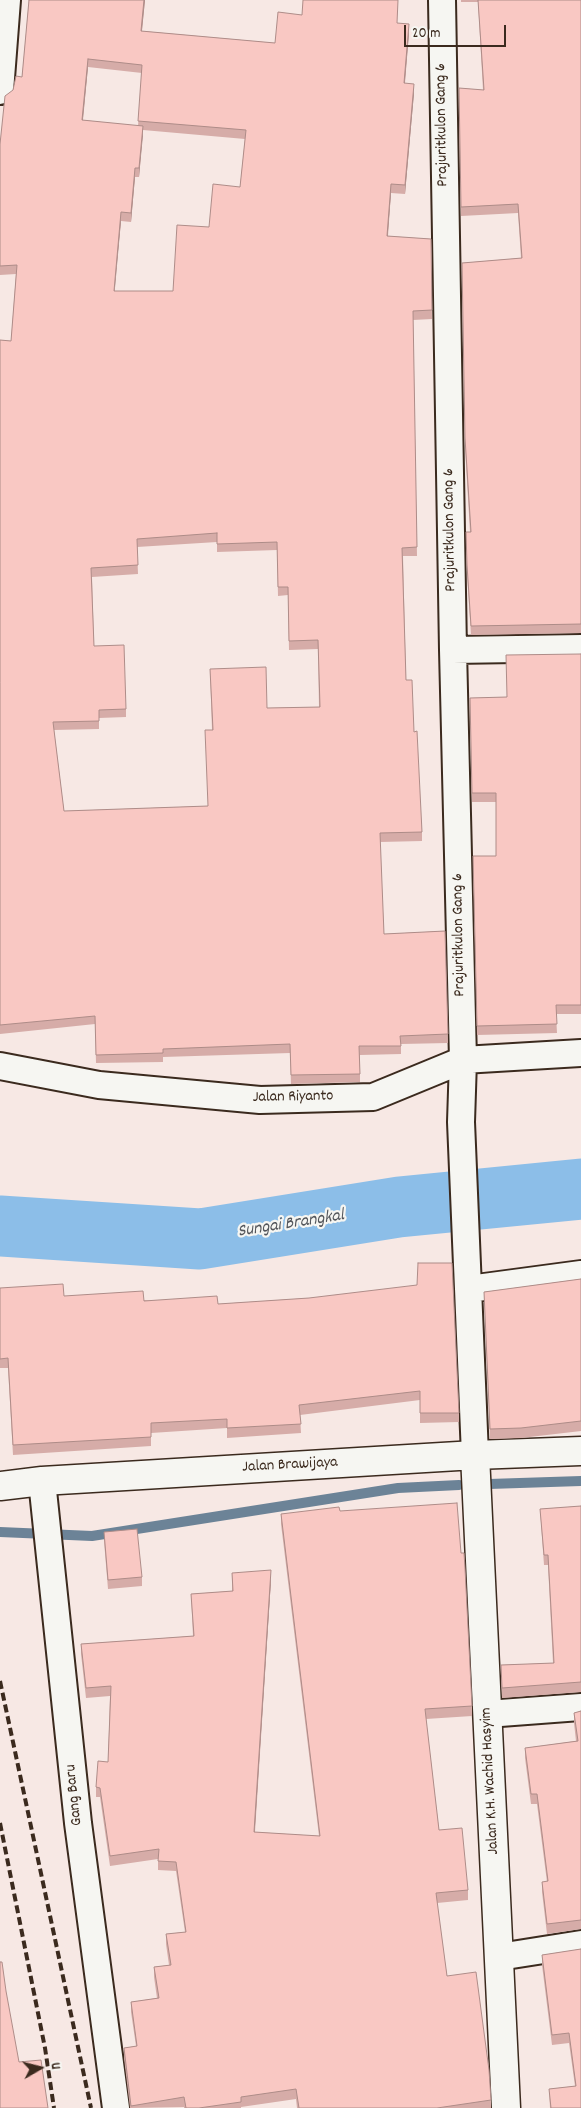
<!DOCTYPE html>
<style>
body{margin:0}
#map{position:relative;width:581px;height:2108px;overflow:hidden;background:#f7e8e4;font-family:Dekko,sans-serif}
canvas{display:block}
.north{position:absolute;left:15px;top:2043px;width:50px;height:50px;-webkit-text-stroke:4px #f6f6f2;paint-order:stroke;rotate:82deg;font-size:14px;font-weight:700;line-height:20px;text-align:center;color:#3b2a1e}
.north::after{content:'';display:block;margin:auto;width:18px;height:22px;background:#3b2a1e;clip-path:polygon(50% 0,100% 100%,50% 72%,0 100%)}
.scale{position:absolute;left:404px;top:25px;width:102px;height:22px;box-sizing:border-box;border:2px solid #3b2a1e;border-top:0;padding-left:6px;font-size:15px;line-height:18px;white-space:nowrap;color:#3b2a1e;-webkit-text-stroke:4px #f6f6f2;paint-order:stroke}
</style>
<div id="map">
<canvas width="581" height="2108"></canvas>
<div class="north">U</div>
<div class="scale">20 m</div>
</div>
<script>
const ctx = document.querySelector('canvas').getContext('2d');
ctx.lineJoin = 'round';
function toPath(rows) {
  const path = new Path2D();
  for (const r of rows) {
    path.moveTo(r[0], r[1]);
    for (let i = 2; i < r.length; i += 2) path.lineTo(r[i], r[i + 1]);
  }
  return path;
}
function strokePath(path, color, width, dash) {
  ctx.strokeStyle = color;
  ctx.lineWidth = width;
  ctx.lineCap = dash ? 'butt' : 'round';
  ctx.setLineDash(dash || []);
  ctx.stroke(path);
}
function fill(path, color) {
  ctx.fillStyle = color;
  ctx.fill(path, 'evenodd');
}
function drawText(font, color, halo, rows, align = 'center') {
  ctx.font = font + ' Dekko,sans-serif';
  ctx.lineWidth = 4.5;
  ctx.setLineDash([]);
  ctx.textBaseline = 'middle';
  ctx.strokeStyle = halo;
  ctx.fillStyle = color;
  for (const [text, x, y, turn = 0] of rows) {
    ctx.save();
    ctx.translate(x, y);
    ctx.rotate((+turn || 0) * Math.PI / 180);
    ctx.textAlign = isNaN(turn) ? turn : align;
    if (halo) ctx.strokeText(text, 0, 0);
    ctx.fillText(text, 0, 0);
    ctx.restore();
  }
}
strokePath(toPath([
 [489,1484,581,1481],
 [0,1532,92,1536,398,1488,459,1485]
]), '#6c8397', 10);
strokePath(toPath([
 [0,1226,200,1239,399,1207,581,1189]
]), '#8cbee8', 61);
const street = toPath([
 [442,0,453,650,463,1060,461,1122,475,1455],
 [0,91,7,0],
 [453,650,581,648],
 [0,1066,99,1085,260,1100,373,1097,463,1060,581,1053],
 [469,1289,581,1274],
 [42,1481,78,1823,116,2108],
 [487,1714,581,1707],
 [499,1957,581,1944]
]);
const secondary = toPath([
 [475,1455,506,2108],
 [0,1486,42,1481,475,1455,581,1451]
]);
strokePath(street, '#3b2a1e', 30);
strokePath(secondary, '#3b2a1e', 31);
strokePath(street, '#f6f6f2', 26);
strokePath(secondary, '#f6f6f2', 28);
strokePath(toPath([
 [0,1681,91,2108],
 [0,1823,45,2048,54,2108]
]), '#3b2a1e', 4, [8, 4]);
fill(toPath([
 [29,0,145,0,142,31,275,43,397,23,409,33,405,83,414,93,405,194,391,193,388,236,431,239,432,319,413,320,417,556,403,556,406,680,414,732,422,832,422,841,380,842,384,934,445,931,448,1043,401,1044,401,1054,360,1055,360,1082,291,1084,290,1053,163,1057,163,1062,96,1063,95,1024,0,1034,0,340,11,341,16,274,0,275,0,144,13,90,22,77],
 [88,67,142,73,138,126,83,120],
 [143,130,245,139,240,187,209,227,173,291,114,291,121,221,131,222,135,177,139,177],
 [217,542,217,552,277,550,278,596,288,595,289,650,318,649,319,707,267,708,210,669,212,730,208,806,64,811,54,730,99,729,99,718,126,717,126,709,94,646,92,577,138,574,137,547],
 [461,0,581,0,581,633,471,635,467,574,466,532,470,532,465,447,462,263,521,258,518,213,461,216,459,88,483,90,478,2,461,2],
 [581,654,581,1014,556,1014,557,1033,477,1035,473,856,496,856,496,802,472,802,470,698,507,697],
 [581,1279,581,1431,521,1438,490,1439,484,1292],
 [0,1288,64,1296,218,1304,309,1298,459,1413,459,1422,420,1423,420,1400,300,1415,301,1433,227,1438,227,1428,151,1433,151,1446,13,1455,8,1368,0,1368],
 [581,1506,581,1692,502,1698,501,1665,553,1663,548,1565,544,1565,540,1509],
 [340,1511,472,1706,472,1716,426,1719,439,1830,468,1890,468,1900,437,1903,447,1976,491,2100,491,2108,297,2108,296,2099,241,2107,241,2108,184,2108,184,2107,130,2108,124,2058,124,2048,136,2046,131,2012,131,2002,157,1998,154,1977,154,1967,169,1965,166,1944,166,1934,185,1932,176,1871,158,1870,158,1859,110,1866,100,1797,96,1797,96,1787,108,1762,110,1696,86,1698,81,1654,81,1644,193,1636,191,1594,232,1591,232,1573,271,1580,255,1832,319,1836,281,1524,281,1514],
 [104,1532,142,1577,142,1586,108,1589,104,1541],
 [581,1711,581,1929,547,1934,542,1892,542,1882,547,1882,537,1804,531,1804,525,1758,525,1748,576,1741,574,1723,574,1713],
 [581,1949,581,2108,550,2108,549,2089,575,2086,569,2043,552,2045,542,1965,542,1955]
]), '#d6aca8');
fill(toPath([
 [144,0,145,0,141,39,141,31],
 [409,24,409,33,404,92,404,83],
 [88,59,88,67,82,128,82,120],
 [414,84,414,93,405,194,405,185],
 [143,126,143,135,139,177,139,168],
 [135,168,135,177,131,222,131,213],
 [391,184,391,193,387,244,387,236],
 [121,212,121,221,114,299,114,291],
 [271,1570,271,1580,254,1842,254,1832]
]), '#ae8c88');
const building = toPath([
 [29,0,144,0,141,31,275,43,278,12,302,15,303,0,398,0,397,23,409,24,404,83,414,84,405,185,391,184,387,236,431,239,432,310,413,311,417,547,402,548,406,680,412,680,414,732,417,731,422,832,380,833,384,934,445,931,448,1034,400,1036,401,1046,359,1046,360,1074,291,1075,290,1044,163,1049,163,1053,96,1055,95,1016,0,1025,0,340,11,341,17,265,0,266,0,144,5,96,13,90,16,76,22,77,29,0],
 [88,59,142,65,138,121,246,130,240,187,213,184,209,227,177,225,173,291,114,291,121,212,131,213,135,168,139,168,143,126,82,120,88,59],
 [217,533,217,544,277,542,278,587,288,587,289,641,318,640,320,707,267,708,266,667,210,669,213,730,205,730,208,806,64,811,53,722,99,721,99,710,126,709,124,645,94,646,91,568,138,565,137,539,217,533],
 [478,0,581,0,581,624,471,626,467,565,466,532,471,532,465,438,462,263,522,258,518,204,461,207,459,88,484,90,478,0],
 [581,654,581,1005,556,1005,557,1024,477,1026,473,856,496,856,496,793,472,793,470,698,507,697,506,655,581,654],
 [418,1263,452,1263,459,1413,420,1413,420,1391,299,1405,301,1424,227,1428,227,1419,151,1423,151,1437,13,1445,8,1358,0,1359,0,1288,63,1284,64,1296,143,1291,144,1301,217,1296,218,1304,309,1298,417,1285,418,1263],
 [581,1279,581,1421,521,1428,490,1429,484,1292,581,1279],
 [457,1503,461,1553,464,1553,465,1568,472,1706,425,1709,439,1830,462,1828,468,1890,436,1893,447,1976,476,1972,489,2070,491,2100,437,2108,299,2108,296,2089,241,2097,241,2102,199,2108,186,2108,184,2097,131,2106,124,2048,137,2046,131,2002,159,1998,154,1967,171,1965,166,1934,186,1932,176,1862,158,1861,159,1849,110,1856,100,1788,96,1787,98,1761,108,1762,111,1686,86,1688,81,1644,194,1636,191,1594,233,1591,232,1573,271,1570,254,1832,320,1836,281,1514,339,1507,340,1511,457,1503],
 [581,1506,581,1682,502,1688,501,1665,554,1663,548,1555,544,1555,540,1509,581,1506],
 [137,1529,142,1577,108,1580,104,1532,137,1529],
 [581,1711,581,1920,547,1924,542,1882,548,1881,537,1794,531,1794,525,1748,578,1741,574,1713,581,1711],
 [581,1949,581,2108,551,2108,549,2089,576,2086,569,2033,552,2035,542,1955,581,1949],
 [0,1962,2,1962,6,1991,19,2062,41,2060,48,2108,0,2108,0,1962]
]);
fill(building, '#f9c8c3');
strokePath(building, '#ae8c88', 1);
drawText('16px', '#3b2a1e', '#f6f6f2', [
 ["Prajuritkulon Gang 6",443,125,-91],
 ["Prajuritkulon Gang 6",451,530,-91],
 ["Prajuritkulon Gang 6",460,935,-91],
 ["Jalan Riyanto",293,1098,-1],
 ["Jalan Brawijaya",290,1466,-3],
 ["Jalan K.H. Wachid Hasyim",491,1781,-93],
 ["Gang Baru",75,1795,-96]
]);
drawText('italic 18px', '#53565b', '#f6f6f2', [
 ["Sungai Brangkal",291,1225,-9]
]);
</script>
